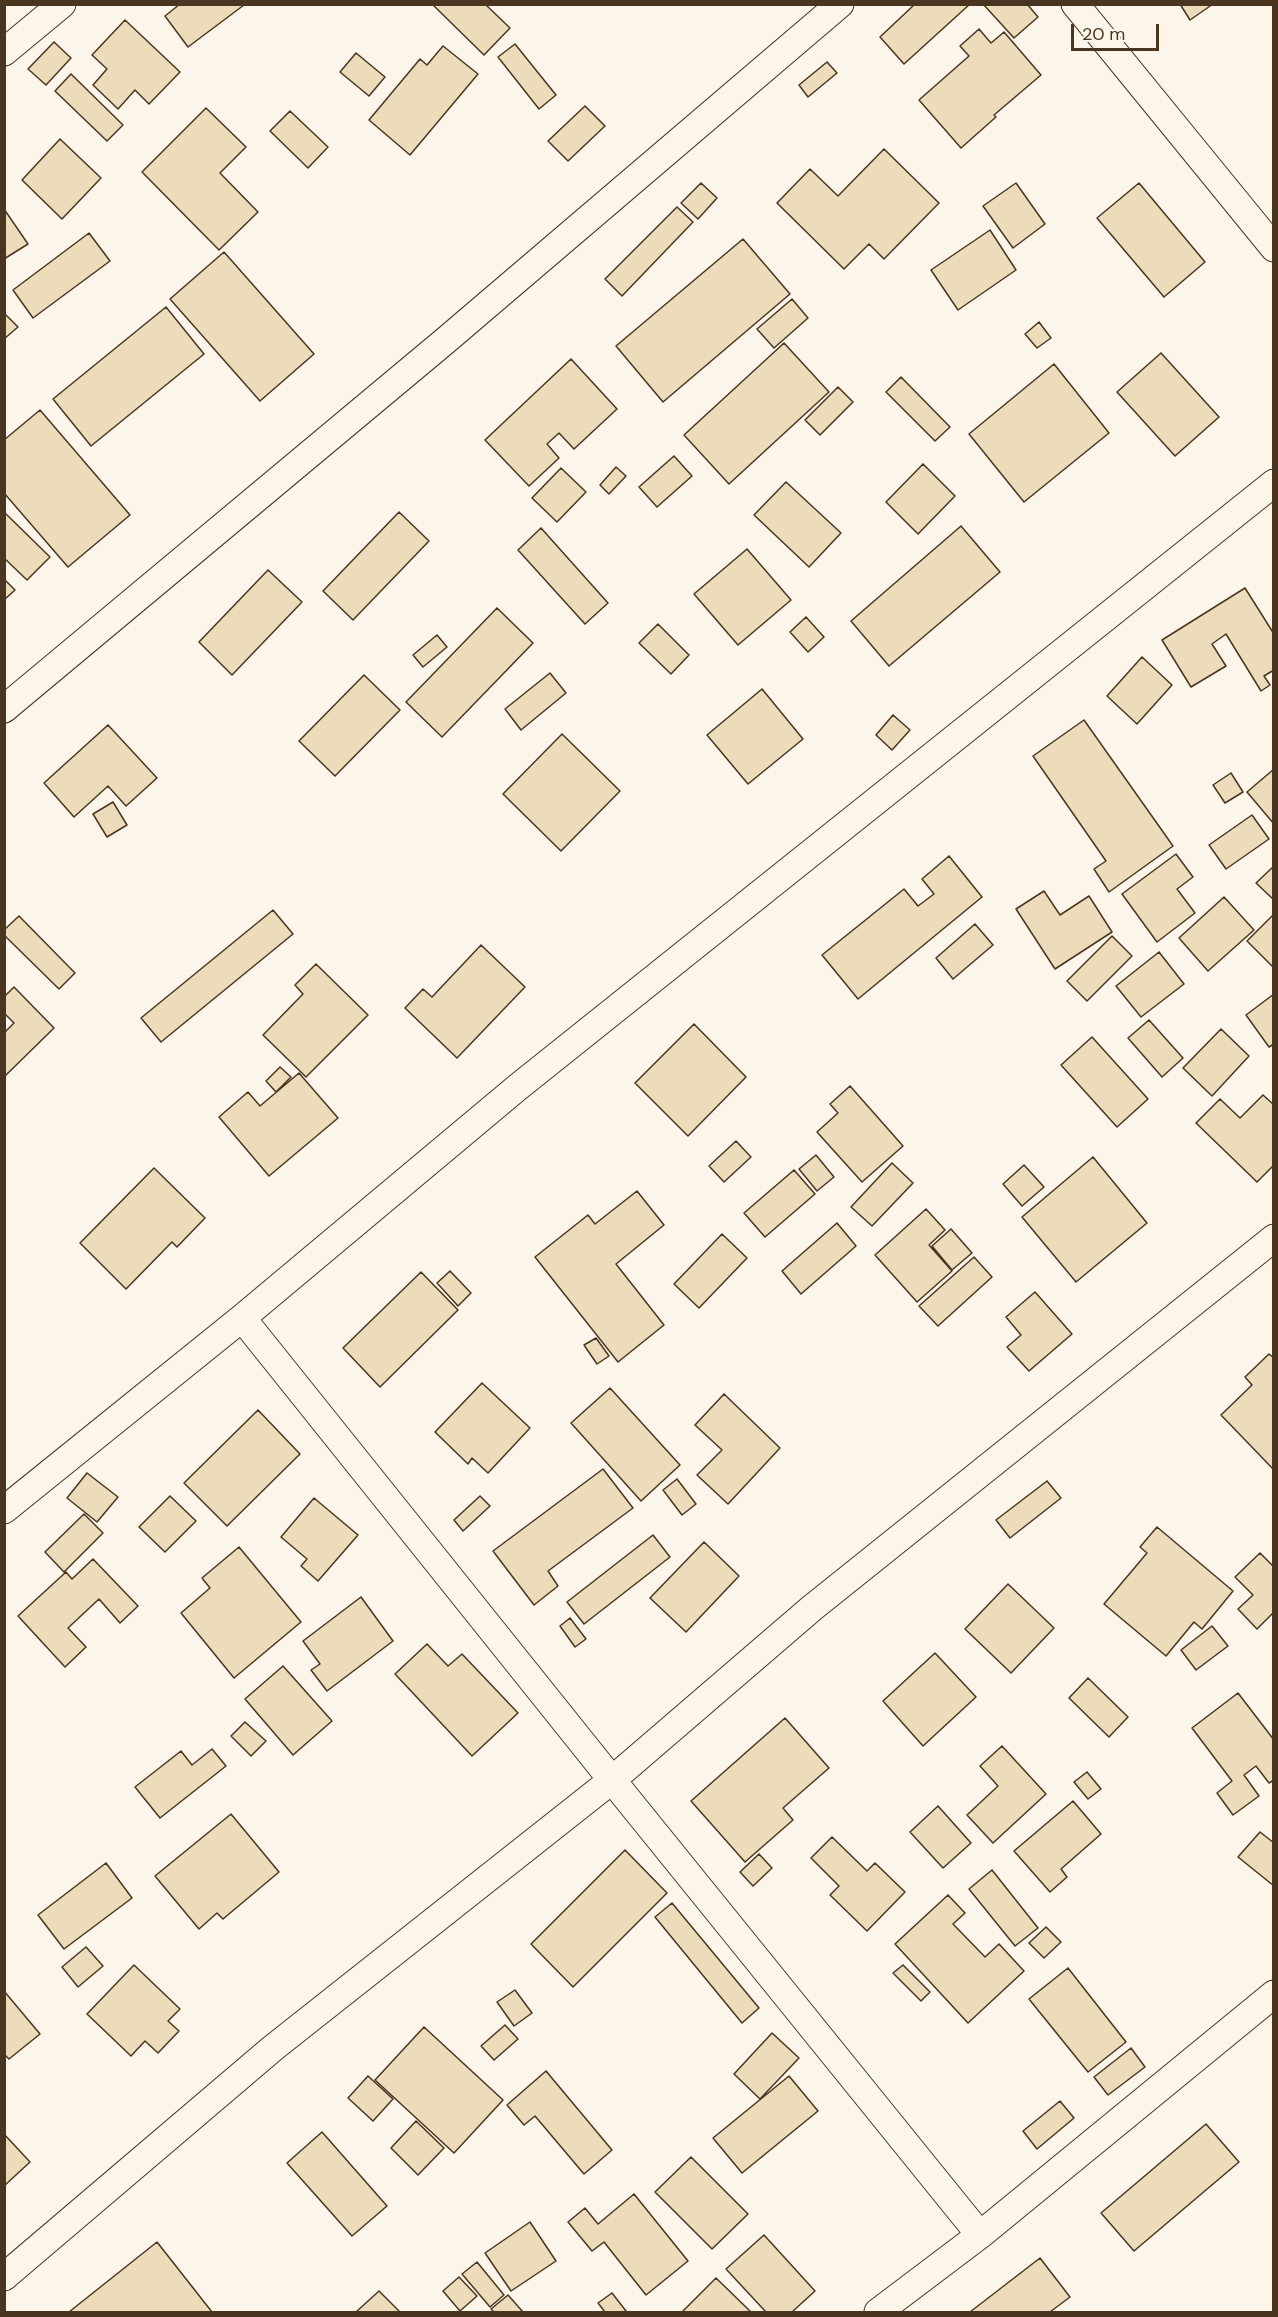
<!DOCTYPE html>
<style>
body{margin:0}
#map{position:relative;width:1278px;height:2317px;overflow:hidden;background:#fbf6e9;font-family:"DM Sans",sans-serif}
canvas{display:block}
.frame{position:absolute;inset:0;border:6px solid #4a3520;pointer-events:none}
.scale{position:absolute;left:1071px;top:24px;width:88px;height:27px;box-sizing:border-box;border:3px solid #4a3520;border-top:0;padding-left:8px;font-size:18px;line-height:21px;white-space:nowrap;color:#4a3520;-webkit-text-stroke:4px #fbf6e9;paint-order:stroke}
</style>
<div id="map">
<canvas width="1278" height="2317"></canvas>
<div class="frame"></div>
<div class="scale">20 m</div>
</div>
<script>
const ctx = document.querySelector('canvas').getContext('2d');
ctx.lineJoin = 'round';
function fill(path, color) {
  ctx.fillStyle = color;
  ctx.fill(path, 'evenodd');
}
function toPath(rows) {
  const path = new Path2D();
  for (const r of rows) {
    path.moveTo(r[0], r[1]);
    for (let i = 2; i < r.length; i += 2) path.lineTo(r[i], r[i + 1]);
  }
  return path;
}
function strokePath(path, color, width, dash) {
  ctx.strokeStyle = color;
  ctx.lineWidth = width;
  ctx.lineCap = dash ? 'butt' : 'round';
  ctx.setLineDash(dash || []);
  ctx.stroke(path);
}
const building = toPath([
 [180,4,244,4,244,5,188,47,165,16,180,4],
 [432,4,485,4,510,28,484,55,432,4],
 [915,4,970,4,904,64,880,37,915,4],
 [983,4,1027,4,1038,17,1014,38,983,4],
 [1180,4,1213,4,1190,20,1180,4],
 [125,20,180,72,149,104,135,90,118,109,93,85,107,69,92,55,125,20],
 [979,29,991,43,1004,32,1041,75,994,115,996,117,961,148,919,100,969,56,960,46,979,29],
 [54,42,71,58,46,85,28,69,54,42],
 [515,44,556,95,539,109,498,57,515,44],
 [443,46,478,74,410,155,369,120,420,59,427,65,443,46],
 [356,53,385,77,369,96,340,72,356,53],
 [827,62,837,73,808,97,799,85,827,62],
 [71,74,123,125,107,141,55,91,71,74],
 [585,106,605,126,568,161,548,141,585,106],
 [206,108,246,147,220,173,258,212,219,250,142,172,206,108],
 [290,111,328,147,308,168,270,131,290,111],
 [60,139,101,178,62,219,22,180,60,139],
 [884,149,939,203,884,259,869,244,844,269,777,203,810,169,838,196,884,149],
 [701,183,717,198,698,219,681,203,701,183],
 [1016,183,1045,224,1013,248,983,206,1016,183],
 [1139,183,1205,262,1164,297,1097,218,1139,183],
 [677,207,693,222,622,296,605,279,677,207],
 [4,209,28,244,4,259,4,209],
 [990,230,1016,270,958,310,931,270,990,230],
 [89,233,110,261,33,318,13,290,89,233],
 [743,239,790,294,663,402,616,346,743,239],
 [224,252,314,354,260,401,170,299,224,252],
 [792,299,808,318,774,348,757,329,792,299],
 [166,307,204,354,91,446,53,399,166,307],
 [4,313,18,327,4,339,4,313],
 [1039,322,1051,338,1037,348,1025,334,1039,322],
 [784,343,829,392,729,484,684,435,784,343],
 [1161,353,1219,417,1175,456,1117,392,1161,353],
 [571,359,617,409,574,449,559,433,547,444,559,458,529,486,485,440,571,359],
 [1054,364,1109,433,1024,502,969,434,1054,364],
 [901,377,950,427,935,441,886,392,901,377],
 [838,387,853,402,820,435,805,420,838,387],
 [40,410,130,515,68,567,4,493,4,440,40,410],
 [674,456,692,476,657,507,639,487,674,456],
 [923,464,955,496,918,534,886,502,923,464],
 [616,467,626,476,609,494,600,485,616,467],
 [561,468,586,492,557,522,532,498,561,468],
 [786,482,841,533,809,567,754,515,786,482],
 [4,512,50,557,27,580,4,558,4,512],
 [399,512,429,541,353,620,323,591,399,512],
 [961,526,1000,572,889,666,851,621,961,526],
 [541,528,608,603,585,624,518,550,541,528],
 [747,549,791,600,738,645,694,594,747,549],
 [268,570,302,602,232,675,199,642,268,570],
 [4,579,15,590,4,600,4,579],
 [1245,588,1274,634,1274,670,1264,676,1270,685,1261,691,1226,634,1212,644,1226,666,1191,687,1162,640,1245,588],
 [497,608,533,643,442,737,406,702,497,608],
 [806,617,824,637,808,652,790,632,806,617],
 [658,624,689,655,671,674,639,643,658,624],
 [437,635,447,647,423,667,413,655,437,635],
 [1142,657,1172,685,1137,724,1107,696,1142,657],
 [550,673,566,693,521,730,505,709,550,673],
 [364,675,400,710,335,776,299,741,364,675],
 [762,689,803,739,748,784,707,735,762,689],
 [893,715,910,730,892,750,876,735,893,715],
 [1084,720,1173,846,1109,892,1094,869,1106,861,1033,756,1084,720],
 [108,725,157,778,126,806,108,786,74,817,44,783,108,725],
 [562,734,620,791,561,851,503,794,562,734],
 [1274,769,1274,824,1247,792,1274,769],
 [1231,773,1243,792,1225,803,1213,785,1231,773],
 [113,802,127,825,107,837,93,814,113,802],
 [1252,815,1269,839,1226,869,1209,845,1252,815],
 [1176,854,1193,877,1177,889,1195,913,1157,942,1122,894,1176,854],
 [949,856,982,897,858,999,822,955,904,889,918,906,934,894,922,879,949,856],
 [1274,866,1274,900,1256,883,1274,866],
 [1044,891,1060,915,1089,896,1112,932,1055,969,1016,909,1044,891],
 [1224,897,1254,930,1208,971,1179,938,1224,897],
 [273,910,293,934,161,1042,141,1018,273,910],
 [19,916,75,973,59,989,4,935,4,930,19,916],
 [1272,916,1274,917,1274,968,1247,941,1272,916],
 [975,924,993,945,953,979,936,958,975,924],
 [1112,936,1132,956,1087,1001,1067,981,1112,936],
 [481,945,525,987,457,1058,405,1008,423,989,432,997,481,945],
 [1159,952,1184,984,1141,1017,1116,986,1159,952],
 [316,964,368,1015,306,1077,263,1035,303,994,295,985,316,964],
 [14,987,54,1028,4,1077,4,1033,14,1023,4,1013,4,997,14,987],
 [1274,994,1274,1044,1269,1047,1246,1015,1274,994],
 [1149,1020,1183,1058,1162,1077,1128,1038,1149,1020],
 [694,1024,746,1077,688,1136,635,1083,694,1024],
 [1221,1029,1249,1056,1212,1096,1183,1068,1221,1029],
 [1092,1037,1148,1099,1117,1127,1061,1065,1092,1037],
 [280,1067,291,1077,276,1092,266,1081,280,1067],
 [299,1073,338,1118,269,1176,219,1117,248,1092,260,1106,299,1073],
 [850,1086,903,1146,862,1182,817,1132,838,1113,830,1104,850,1086],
 [1263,1095,1274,1105,1274,1165,1257,1182,1196,1123,1220,1099,1240,1118,1263,1095],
 [736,1141,751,1157,724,1182,709,1166,736,1141],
 [816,1155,834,1177,817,1191,799,1169,816,1155],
 [1093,1157,1147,1223,1076,1282,1022,1217,1093,1157],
 [892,1163,913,1183,872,1226,851,1207,892,1163],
 [1024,1165,1044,1187,1022,1206,1003,1184,1024,1165],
 [154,1168,205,1218,177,1247,172,1242,126,1289,80,1243,154,1168],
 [794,1170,815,1194,765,1237,744,1213,794,1170],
 [637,1191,664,1225,616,1264,664,1325,618,1362,535,1257,588,1215,595,1224,637,1191],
 [926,1209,945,1230,929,1245,952,1271,917,1302,875,1255,926,1209],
 [837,1223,856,1246,801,1294,782,1271,837,1223],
 [951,1229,972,1253,952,1270,932,1246,951,1229],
 [722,1234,747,1258,699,1308,674,1284,722,1234],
 [974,1257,992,1277,938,1326,919,1306,974,1257],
 [450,1271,471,1293,458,1306,437,1283,450,1271],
 [421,1272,458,1310,380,1387,343,1348,421,1272],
 [1035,1292,1072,1334,1029,1371,1007,1347,1021,1335,1006,1317,1035,1292],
 [596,1338,609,1356,597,1364,584,1345,596,1338],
 [1269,1354,1274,1358,1274,1470,1221,1415,1252,1385,1245,1377,1269,1354],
 [482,1383,530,1428,488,1473,472,1458,468,1464,435,1432,482,1383],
 [610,1388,680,1465,641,1501,571,1423,610,1388],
 [724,1394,780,1448,728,1504,697,1475,722,1450,695,1425,724,1394],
 [258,1410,300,1454,227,1526,184,1483,258,1410],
 [603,1469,633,1508,548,1571,558,1586,534,1605,493,1551,603,1469],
 [87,1473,118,1497,97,1522,67,1498,87,1473],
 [677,1479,696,1504,682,1515,663,1490,677,1479],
 [1047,1481,1061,1498,1010,1538,996,1520,1047,1481],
 [170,1496,196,1521,165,1552,139,1527,170,1496],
 [480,1496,490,1506,463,1531,454,1520,480,1496],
 [314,1498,358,1535,318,1581,301,1566,307,1559,281,1537,314,1498],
 [84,1514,103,1533,64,1572,45,1552,84,1514],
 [1157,1527,1233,1591,1202,1629,1194,1622,1166,1656,1104,1604,1147,1553,1140,1547,1157,1527],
 [653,1535,670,1557,584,1624,567,1602,653,1535],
 [704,1542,739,1576,686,1632,650,1598,704,1542],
 [239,1547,301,1622,234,1678,181,1613,210,1588,202,1578,239,1547],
 [1260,1553,1274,1567,1274,1612,1257,1629,1238,1609,1253,1595,1235,1577,1260,1553],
 [93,1559,138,1606,120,1623,99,1599,68,1628,86,1647,65,1667,18,1616,66,1572,72,1579,93,1559],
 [1008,1584,1054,1628,1011,1673,965,1629,1008,1584],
 [361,1597,393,1641,327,1691,311,1670,320,1664,303,1641,361,1597],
 [570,1618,586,1639,575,1647,560,1626,570,1618],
 [1212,1626,1228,1646,1196,1670,1181,1650,1212,1626],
 [427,1644,448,1666,462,1654,518,1713,472,1756,395,1674,427,1644],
 [935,1653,976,1697,923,1746,883,1701,935,1653],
 [283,1666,332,1721,293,1755,245,1699,283,1666],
 [1088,1678,1128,1717,1109,1737,1069,1698,1088,1678],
 [1238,1693,1274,1740,1274,1780,1269,1783,1256,1766,1244,1775,1259,1796,1233,1815,1217,1793,1232,1781,1192,1728,1238,1693],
 [785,1718,829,1768,783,1808,793,1820,745,1862,691,1801,785,1718],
 [245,1722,266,1741,251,1756,231,1736,245,1722],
 [1002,1746,1046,1794,993,1843,967,1815,998,1786,980,1766,1002,1746],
 [212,1749,226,1766,160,1818,135,1787,181,1751,192,1765,212,1749],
 [1087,1772,1101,1789,1088,1799,1074,1782,1087,1772],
 [1073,1801,1101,1834,1061,1869,1067,1877,1050,1892,1014,1851,1073,1801],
 [938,1806,971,1843,943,1868,910,1832,938,1806],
 [231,1814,279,1872,223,1919,217,1913,199,1929,155,1876,231,1814],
 [1260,1832,1274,1843,1274,1886,1238,1857,1260,1832],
 [832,1837,867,1871,875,1863,905,1892,867,1931,830,1895,839,1886,811,1858,832,1837],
 [625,1850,667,1893,573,1987,531,1944,625,1850],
 [759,1854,772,1868,753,1886,740,1872,759,1854],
 [106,1863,132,1898,64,1949,38,1915,106,1863],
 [992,1870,1038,1928,1015,1946,969,1889,992,1870],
 [948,1895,965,1913,953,1924,985,1957,999,1944,1024,1971,968,2023,895,1944,948,1895],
 [672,1903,759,2008,742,2023,655,1917,672,1903],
 [1046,1927,1061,1942,1044,1958,1029,1943,1046,1927],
 [86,1947,103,1966,78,1987,62,1967,86,1947],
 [134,1965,180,2009,168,2021,179,2031,158,2053,145,2041,131,2056,87,2014,134,1965],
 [903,1965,930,1992,921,2001,893,1973,903,1965],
 [1068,1968,1126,2042,1088,2072,1029,1999,1068,1968],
 [515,1990,532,2013,514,2026,497,2002,515,1990],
 [4,1991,40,2034,9,2059,4,2054,4,1991],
 [505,2025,518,2039,494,2060,481,2046,505,2025],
 [424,2027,503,2100,454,2153,375,2080,424,2027],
 [772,2033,799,2058,760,2099,734,2074,772,2033],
 [1131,2048,1145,2067,1108,2095,1094,2077,1131,2048],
 [546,2071,612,2150,584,2174,535,2116,524,2125,507,2105,546,2071],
 [368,2076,393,2099,373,2121,348,2098,368,2076],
 [789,2076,818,2111,742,2173,713,2138,789,2076],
 [1060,2101,1074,2118,1037,2149,1023,2131,1060,2101],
 [416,2121,444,2148,418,2175,391,2148,416,2121],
 [1206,2124,1239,2162,1134,2251,1101,2213,1206,2124],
 [322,2132,387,2206,352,2236,287,2163,322,2132],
 [4,2134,30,2162,4,2186,4,2134],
 [691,2157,748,2214,712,2249,655,2192,691,2157],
 [634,2194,688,2261,646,2295,604,2242,592,2251,568,2222,585,2208,598,2224,634,2194],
 [530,2222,556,2261,511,2291,485,2253,530,2222],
 [764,2235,815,2291,792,2312,766,2312,726,2269,764,2235],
 [157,2242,212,2312,69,2312,157,2242],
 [1040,2258,1070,2297,1050,2312,970,2312,1040,2258],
 [477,2262,504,2295,490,2307,462,2274,477,2262],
 [459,2277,477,2296,460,2311,443,2291,459,2277],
 [716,2278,751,2312,682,2312,716,2278],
 [379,2291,400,2312,356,2312,379,2291],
 [612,2293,626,2311,624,2312,605,2312,598,2303,612,2293],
 [508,2295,523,2312,494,2312,491,2309,508,2295]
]);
fill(building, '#ecdcbc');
strokePath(building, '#4a3520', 1.5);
const street = toPath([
 [1075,4,1274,248],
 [4,52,62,4],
 [4,709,445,341,840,4],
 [242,1318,612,1780,980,2235],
 [4,1510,242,1318,518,1087,1274,483],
 [4,2277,273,2048,612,1780,812,1608,1274,1238],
 [878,2312,980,2235,1274,1994]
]);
strokePath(street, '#4a3520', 29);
strokePath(street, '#fbf6e9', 27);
</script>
